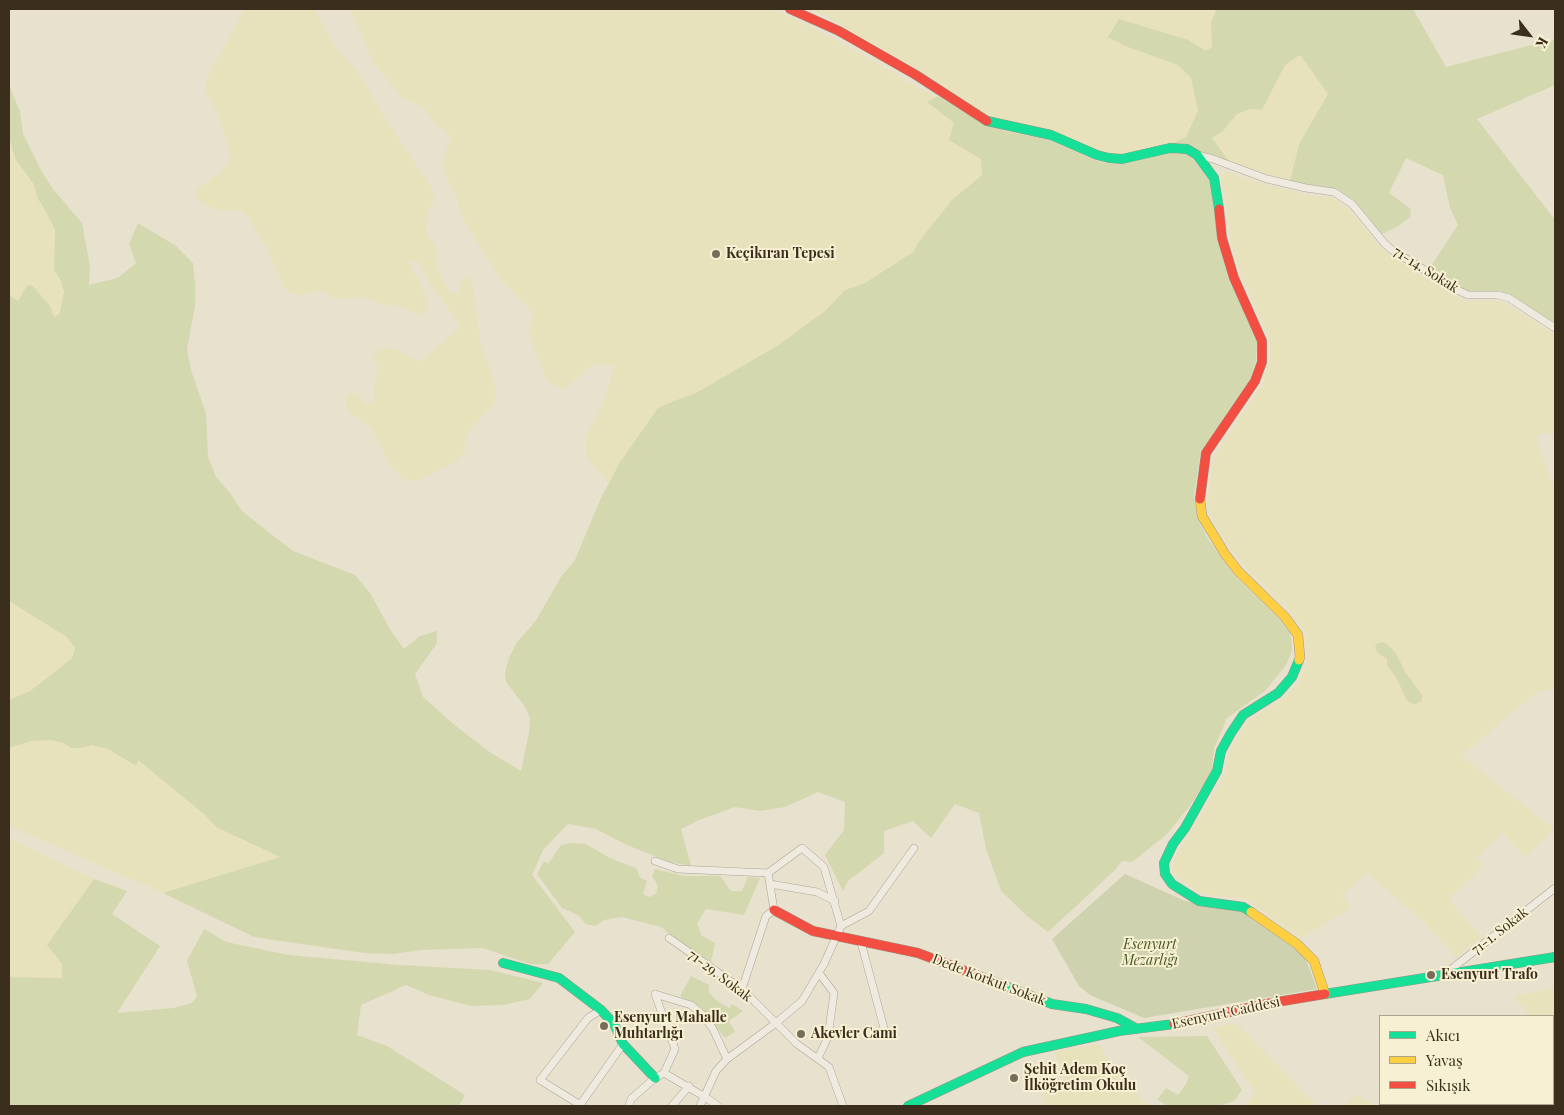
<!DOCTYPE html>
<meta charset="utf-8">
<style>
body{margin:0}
#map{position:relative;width:1564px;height:1115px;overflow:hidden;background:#e7e1cd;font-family:"Playfair Display",serif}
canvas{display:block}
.frame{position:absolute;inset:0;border:10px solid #3c2e1d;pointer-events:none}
.legend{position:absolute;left:1379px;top:1015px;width:175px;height:90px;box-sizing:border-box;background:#f8f0d2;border:1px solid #ada28a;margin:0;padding:6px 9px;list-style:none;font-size:15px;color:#3c2e1d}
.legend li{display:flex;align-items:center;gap:10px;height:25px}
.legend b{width:25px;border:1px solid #ada28a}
.north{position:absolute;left:1504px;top:10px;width:50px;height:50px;-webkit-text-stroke:4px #f8f0d2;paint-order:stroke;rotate:120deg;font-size:14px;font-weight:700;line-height:20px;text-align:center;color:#3c2e1d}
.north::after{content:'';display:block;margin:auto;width:18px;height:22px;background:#3c2e1d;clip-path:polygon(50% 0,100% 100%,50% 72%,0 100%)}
</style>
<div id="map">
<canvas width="1564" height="1115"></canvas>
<div class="frame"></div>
<ul class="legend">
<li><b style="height:6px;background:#16e098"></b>Akıcı</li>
<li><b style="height:6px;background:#ffcf43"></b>Yavaş</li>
<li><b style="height:6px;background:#f24e42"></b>Sıkışık</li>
</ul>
<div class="north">K</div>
</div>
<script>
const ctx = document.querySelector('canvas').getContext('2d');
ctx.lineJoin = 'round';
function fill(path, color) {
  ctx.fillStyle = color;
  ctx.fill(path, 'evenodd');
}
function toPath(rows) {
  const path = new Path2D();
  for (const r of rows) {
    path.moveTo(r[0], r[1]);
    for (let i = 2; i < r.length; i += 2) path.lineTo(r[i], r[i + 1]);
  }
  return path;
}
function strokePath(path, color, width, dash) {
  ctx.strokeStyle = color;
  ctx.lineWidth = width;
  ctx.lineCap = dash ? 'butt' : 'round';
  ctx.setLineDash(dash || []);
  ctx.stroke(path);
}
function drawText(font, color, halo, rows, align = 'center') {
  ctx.font = font + ' "Playfair Display",serif';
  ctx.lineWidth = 4;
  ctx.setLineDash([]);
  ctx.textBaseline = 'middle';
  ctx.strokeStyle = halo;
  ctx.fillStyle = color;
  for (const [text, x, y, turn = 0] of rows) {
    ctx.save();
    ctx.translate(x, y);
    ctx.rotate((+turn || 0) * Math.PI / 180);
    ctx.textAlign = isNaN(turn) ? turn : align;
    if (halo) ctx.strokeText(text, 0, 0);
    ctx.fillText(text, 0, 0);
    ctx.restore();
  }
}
fill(toPath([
 [245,9,315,9,332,42,361,76,380,110,432,189,434,201,429,210,426,232,437,250,436,262,439,272,444,282,450,292,460,294,460,282,469,276,473,286,480,340,494,381,496,393,494,404,470,430,465,440,465,452,458,460,419,481,407,481,398,474,390,466,371,428,347,410,345,400,348,393,357,394,366,405,375,399,374,389,378,368,373,358,379,349,390,348,400,351,419,362,461,327,428,281,418,262,408,259,427,298,427,310,417,315,397,305,385,305,365,297,344,299,333,298,326,293,316,290,305,295,294,295,285,289,267,249,250,220,243,211,220,210,208,206,199,201,195,191,222,171,229,163,229,152,227,141,216,110,205,90,207,80,211,70],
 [350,9,772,9,827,35,935,97,927,102,954,123,949,140,981,159,983,175,952,200,920,240,913,252,865,283,845,290,825,311,777,346,696,393,674,401,658,408,620,462,609,482,587,458,585,438,604,402,614,366,595,363,563,390,546,379,528,332,534,314,500,279,461,216,456,196,443,170,444,157,451,136,437,125,423,108,403,98,374,64],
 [810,9,1216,9,1215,14,1211,22,1212,47,1206,51,1125,46,1178,65,1191,78,1198,111,1186,137,1169,145,1121,155,1098,152,1074,140,1051,132,1007,123,989,118,975,110,931,78,829,18],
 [1300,55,1328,94,1299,143,1290,181,1268,175,1229,161,1212,138,1223,131,1237,114,1251,109,1262,110,1285,65],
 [9,137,16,160,33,183,38,199,45,210,55,230,54,270,61,281,64,292,60,313,55,317,52,313,51,307,32,285,18,301,9,295],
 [1227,172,1265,185,1304,194,1332,198,1348,208,1381,248,1389,255,1452,295,1466,301,1497,301,1506,304,1555,335,1555,434,1540,434,1536,439,1555,490,1555,688,1538,692,1506,717,1462,756,1554,829,1525,857,1503,833,1477,857,1483,866,1448,899,1482,937,1456,957,1425,924,1368,873,1341,896,1352,907,1302,938,1245,899,1202,894,1177,878,1173,872,1172,865,1180,848,1191,832,1225,774,1229,754,1237,737,1248,721,1283,699,1299,682,1308,657,1305,633,1291,612,1244,566,1220,533,1209,513,1208,495,1214,456,1262,385,1269,363,1270,339,1241,275,1230,237,1228,214,1221,175],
 [1395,652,1406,673,1420,690,1406,699,1397,679,1387,665,1387,659,1383,655],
 [9,601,67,637,75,648,72,658,56,671,30,691,9,700],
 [51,740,63,743,72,748,80,748,92,745,110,750,135,766,138,760,204,814,216,827,281,857,163,893,9,826,9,748,32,741],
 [9,838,94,879,47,944,62,964,63,978,9,977],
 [1555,988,1555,1041,1553,1039,1553,1016,1531,1016,1512,996],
 [1236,1023,1317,1106,1245,1106,1255,1093,1212,1027],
 [1098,1044,1129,1089,1151,1106,1045,1106,1042,1095,1065,1079,1054,1052],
 [1553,1064,1555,1065,1555,1106,1528,1106,1523,1104,1553,1104],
 [1356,1094,1375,1106,1344,1106]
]), '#e8e2bc');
fill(toPath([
 [1216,9,1413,9,1446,67,1555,39,1555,85,1477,119,1555,220,1555,323,1510,295,1499,291,1468,291,1456,286,1429,269,1458,225,1450,208,1443,175,1406,158,1389,193,1411,209,1410,217,1400,225,1382,234,1355,201,1336,189,1290,181,1299,144,1328,94,1300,55,1285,65,1262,110,1251,109,1237,114,1223,131,1212,138,1229,161,1214,155,1169,145,1186,137,1198,111,1191,78,1178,65,1125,46,1108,37,1119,19,1188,40,1206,51,1212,47,1211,22,1215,14],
 [9,85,20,112,23,134,42,172,53,189,82,223,90,267,89,285,118,278,136,263,129,244,138,223,176,246,193,263,195,284,195,306,187,349,191,370,206,414,208,457,216,477,230,493,242,511,276,538,293,551,355,575,370,593,391,631,404,649,420,636,437,631,437,643,415,674,423,697,457,727,491,753,521,771,529,732,530,718,525,707,506,682,505,673,509,658,517,642,535,622,561,577,575,560,600,500,620,462,658,408,674,401,696,393,777,346,825,311,845,290,865,283,913,252,920,240,952,200,982,175,981,159,949,140,954,123,927,102,938,96,986,126,1005,131,1049,140,1095,160,1108,164,1122,164,1170,153,1185,154,1193,159,1209,180,1215,215,1217,239,1229,280,1257,342,1256,361,1250,379,1201,451,1194,495,1197,517,1208,539,1234,575,1281,621,1290,633,1292,644,1291,654,1286,665,1265,691,1227,718,1214,749,1211,775,1189,807,1166,835,1132,862,1122,861,1115,870,1048,932,1027,916,1001,891,986,849,979,813,955,804,931,838,913,821,884,831,884,853,848,881,843,891,825,855,844,830,845,802,818,792,785,807,760,811,735,807,699,820,681,829,691,866,670,862,627,845,596,829,568,824,543,850,532,875,575,932,548,964,530,964,483,948,420,950,394,954,364,953,254,937,163,893,280,857,216,827,204,814,138,760,136,766,110,750,92,745,80,748,72,748,63,743,51,740,32,741,9,748,9,700,30,691,56,671,72,658,75,648,67,637,9,601,9,295,18,301,27,286,32,285,51,307,52,313,55,317,60,313,64,292,61,281,54,270,55,230,45,210,38,199,33,183,16,160,9,137],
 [1382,642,1387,644,1395,652,1406,673,1423,696,1421,701,1416,704,1410,703,1406,699,1397,679,1387,665,1387,659,1378,653,1375,648,1377,643],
 [571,843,586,844,610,858,636,868,640,878,647,881,643,894,649,897,656,894,658,886,652,876,655,869,684,876,720,876,731,891,742,891,748,877,760,878,744,915,706,909,697,924,702,936,715,943,711,962,683,944,661,927,622,917,604,920,596,926,586,924,578,915,562,908,537,874,544,861,548,864,561,845],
 [94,879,127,891,112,914,160,946,117,1013,174,1008,192,1003,197,996,187,961,204,929,226,942,288,955,399,965,490,970,543,983,530,999,503,1005,471,1006,429,995,406,985,361,1005,357,1035,387,1046,465,1095,459,1106,9,1106,9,977,62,978,62,964,47,945],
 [691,976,709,985,709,992,717,1001,729,1008,732,1004,743,1011,729,1021,735,1032,725,1038,708,1017,680,996],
 [1207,1036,1242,1090,1234,1101,1218,1106,1168,1106,1157,1100,1166,1088,1178,1095,1186,1084,1189,1076,1138,1037]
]), '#d4d8ae');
fill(toPath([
 [1125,874,1185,901,1246,911,1305,957,1317,989,1144,1018,1090,995,1079,986,1052,939]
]), '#cfd2ae');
const street = toPath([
 [1197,155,1213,159,1267,179,1306,188,1334,192,1352,204,1385,244,1392,250,1455,289,1468,295,1498,295,1509,298,1555,328],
 [655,861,678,869,768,873],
 [770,884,817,892,835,901],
 [841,926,869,911,914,848],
 [669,938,742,989,797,1044,829,1067,843,1106],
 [861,942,885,1032],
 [1445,974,1555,888],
 [742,989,766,916,774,910,768,873],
 [655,994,691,1005,703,1015,713,1029,727,1059],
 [818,1058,828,1037,834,993,819,973],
 [664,1073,705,1097,718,1106],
 [580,1105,623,1044],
 [582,1106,540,1080,588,1018,601,1010],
 [629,1106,631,1099,655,1078,664,1073,675,1049,655,994],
 [672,1106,689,1086],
 [700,1106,716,1071,727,1059,776,1023,802,1001,824,964,841,926,824,867,802,848,768,873]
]);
const fast = toPath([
 [987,121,1051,135,1097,155,1109,158,1122,159,1170,148,1187,149,1197,155,1214,178,1219,209],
 [1251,912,1243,907,1199,901,1172,884,1165,874,1164,863,1173,844,1185,828,1217,771,1221,751,1231,733,1243,715,1278,693,1292,677,1299,660],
 [503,963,559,978,601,1010,614,1024,623,1044,655,1078],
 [997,983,1052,1004,1086,1009,1117,1018,1137,1029],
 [1325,994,1555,957],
 [908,1106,1023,1052,1119,1031,1174,1024]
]);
const slow = toPath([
 [1200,499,1202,516,1225,554,1238,571,1285,617,1298,635,1300,657,1299,660],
 [1251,912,1297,944,1314,961,1325,994]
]);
const jam = toPath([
 [790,9,839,31,916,75,987,121],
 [1200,499,1206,453,1255,381,1262,362,1262,341,1234,278,1222,238,1219,209],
 [774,910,813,931,918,953,997,983],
 [1174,1024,1271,1003,1325,994]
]);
strokePath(street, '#aca596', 8);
strokePath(fast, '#9c9586', 10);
strokePath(slow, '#9c9586', 10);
strokePath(jam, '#9c9586', 10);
strokePath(street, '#eeeadf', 7);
strokePath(fast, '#16e098', 9);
strokePath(slow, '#ffcf43', 9);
strokePath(jam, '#f24e42', 9);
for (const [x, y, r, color] of [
 [716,254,5,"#786d5b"],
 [1431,975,5,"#786d5b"],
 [604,1026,5,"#786d5b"],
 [801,1034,5,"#786d5b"],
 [1014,1078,5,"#786d5b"]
]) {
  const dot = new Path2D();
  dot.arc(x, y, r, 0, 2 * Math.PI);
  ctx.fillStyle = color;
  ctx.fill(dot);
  strokePath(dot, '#f8f0d2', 2);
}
drawText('bold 14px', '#3c2e1d', '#f8f0d2', [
 ["Keçikıran Tepesi",726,254],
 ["Esenyurt Trafo",1441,975],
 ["Esenyurt Mahalle",614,1018],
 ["Muhtarlığı",614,1034],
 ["Akevler Cami",811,1034],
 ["Şehit Adem Koç",1024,1070],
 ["İlköğretim Okulu",1024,1086]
], 'left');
drawText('14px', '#3c2e1d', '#f8f0d2', [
 ["71-14. Sokak",1426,270,32],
 ["71-1. Sokak",1500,931,-38],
 ["71-29. Sokak",720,976,37],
 ["Dede Korkut Sokak",989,980,21],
 ["Esenyurt Caddesi",1226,1013,-12]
]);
drawText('italic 14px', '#475a22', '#f8f0d2', [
 ["Esenyurt",1150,945],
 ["Mezarlığı",1150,961]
]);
</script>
